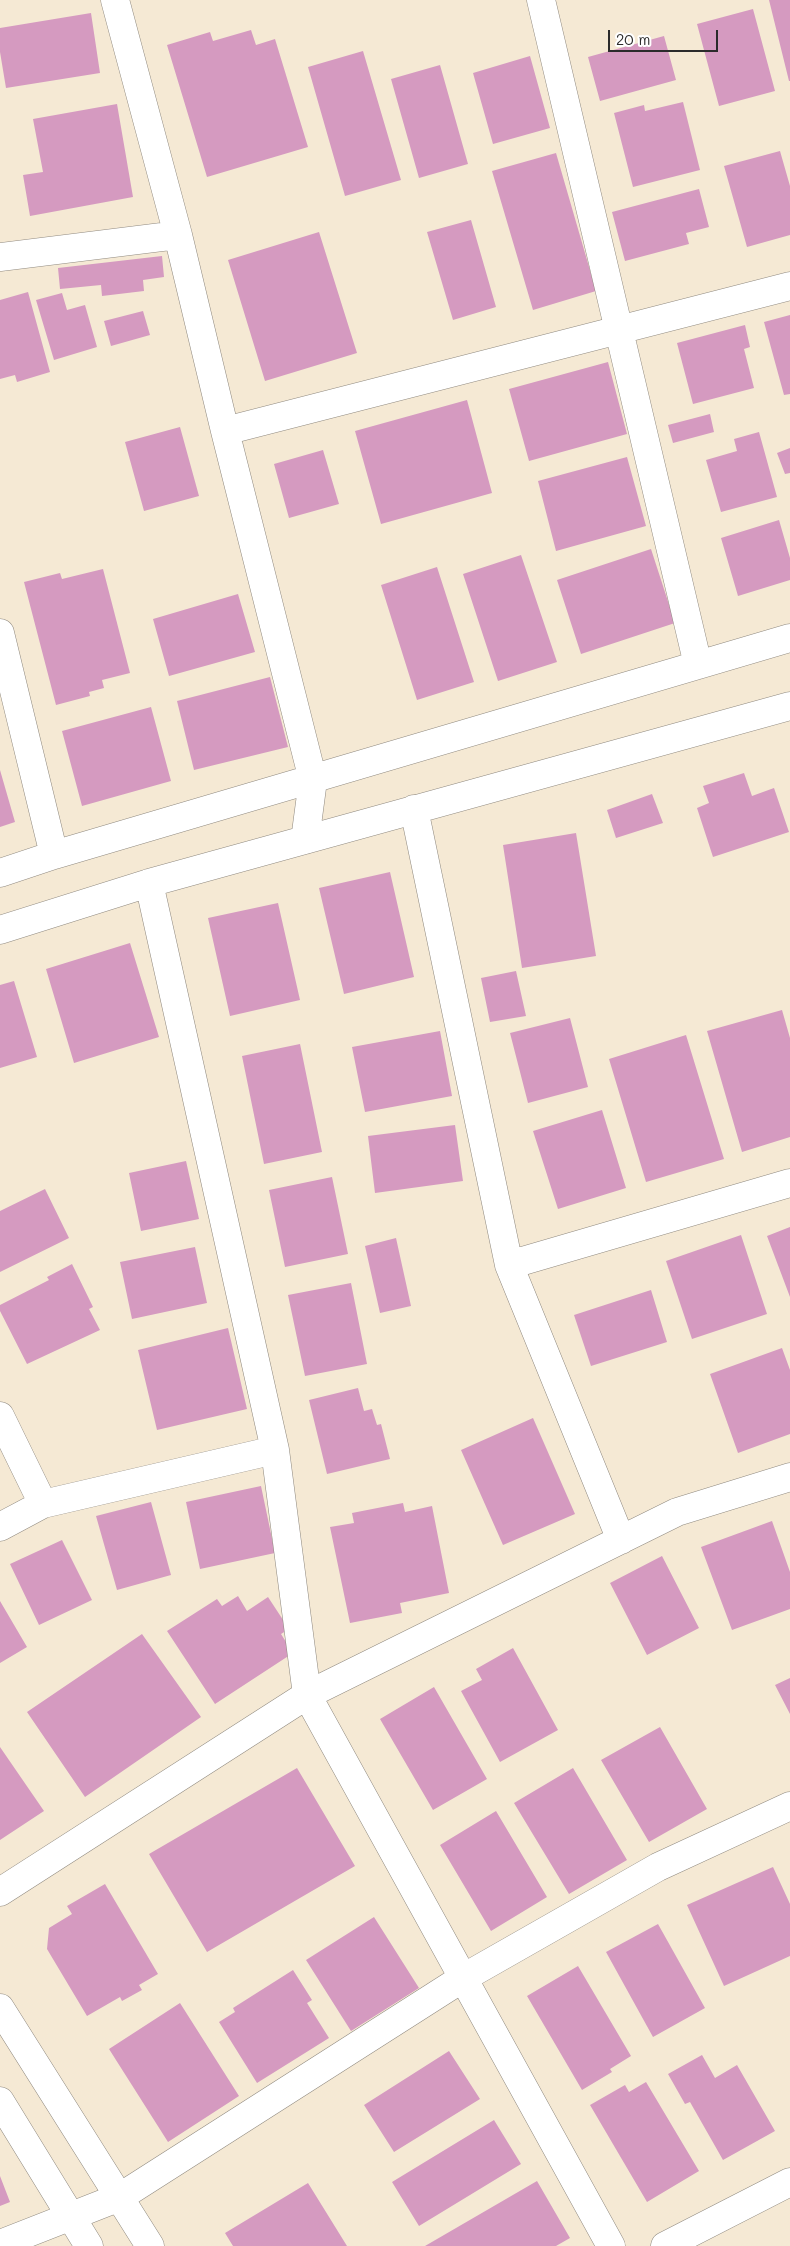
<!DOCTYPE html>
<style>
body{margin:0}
#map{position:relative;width:790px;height:2246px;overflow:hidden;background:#f5e9d4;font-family:Mali,sans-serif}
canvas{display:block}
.scale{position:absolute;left:608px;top:30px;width:110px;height:22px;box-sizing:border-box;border:2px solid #2b2b2b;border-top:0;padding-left:6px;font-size:15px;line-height:18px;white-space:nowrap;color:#2b2b2b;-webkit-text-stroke:4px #fff;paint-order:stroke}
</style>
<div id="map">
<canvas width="790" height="2246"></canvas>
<div class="scale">20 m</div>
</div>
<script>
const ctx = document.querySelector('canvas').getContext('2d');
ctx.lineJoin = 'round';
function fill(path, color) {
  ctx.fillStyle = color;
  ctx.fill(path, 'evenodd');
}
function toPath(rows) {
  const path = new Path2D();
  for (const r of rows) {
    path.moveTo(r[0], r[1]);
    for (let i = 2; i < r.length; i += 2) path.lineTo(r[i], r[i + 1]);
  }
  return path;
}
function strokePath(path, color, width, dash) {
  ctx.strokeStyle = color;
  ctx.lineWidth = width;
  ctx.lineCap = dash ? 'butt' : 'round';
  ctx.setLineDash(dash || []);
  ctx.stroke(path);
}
fill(toPath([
 [769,0,790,0,790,81,789,81],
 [753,9,775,91,719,106,697,24],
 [91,13,100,73,6,88,0,52,0,28],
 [251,30,256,45,275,39,308,147,207,177,167,45,210,32,213,41],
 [664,36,676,80,600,101,588,57],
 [363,51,401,180,345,196,308,67],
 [530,56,550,128,493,144,473,73],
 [440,65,468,164,419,178,391,79],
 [683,102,700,170,633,187,614,113,644,105,645,111],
 [117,104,133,197,30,216,23,175,43,172,33,119],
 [780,151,790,186,790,235,747,247,724,166],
 [556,153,596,291,533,310,492,171],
 [699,189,709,227,686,233,689,244,625,261,612,212],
 [471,220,496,307,453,320,427,232],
 [319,232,357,353,265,381,228,260],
 [162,256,164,277,143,280,144,291,102,296,101,285,60,289,58,268],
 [28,292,50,372,17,382,15,375,0,379,0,300],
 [62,293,67,310,85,305,97,347,54,360,36,300],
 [143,311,150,335,111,346,104,321],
 [790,315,790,394,784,395,764,322],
 [745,325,750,347,744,349,754,388,693,404,677,343],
 [608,362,627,434,529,461,509,389],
 [467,400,492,493,381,524,355,431],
 [710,414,714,432,673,443,668,425],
 [180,427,199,496,144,511,125,442],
 [759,432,777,497,721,512,706,460,737,451,734,439],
 [790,448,790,473,785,474,777,453],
 [323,450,339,504,289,518,274,464],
 [627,457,646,526,556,551,538,481],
 [779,520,790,558,790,580,738,596,721,538],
 [651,549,675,623,581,654,557,580],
 [521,555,557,662,498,681,463,574],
 [437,567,474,682,417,700,381,585],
 [103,569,130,673,102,680,104,688,89,692,90,696,56,705,24,582,60,573,62,579],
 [238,594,255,652,169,676,153,619],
 [270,677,288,747,194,770,177,701],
 [151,707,171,781,82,806,62,731],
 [0,770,15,822,0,827],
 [744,773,752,796,774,788,789,832,713,857,697,808,709,803,703,786],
 [652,794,663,823,616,838,607,810],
 [576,833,596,956,522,968,503,845],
 [390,872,414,977,344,994,319,888],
 [278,903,300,1000,230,1016,208,918],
 [130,943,159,1037,74,1063,46,969],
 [516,971,526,1016,490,1022,481,978],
 [14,981,37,1057,0,1068,0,985],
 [782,1010,790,1038,790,1137,742,1152,707,1031],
 [570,1018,588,1087,528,1103,510,1033],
 [440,1031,452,1096,365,1112,352,1047],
 [686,1035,724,1159,646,1182,609,1059],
 [300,1044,322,1152,264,1164,242,1056],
 [602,1110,626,1188,558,1209,533,1131],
 [455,1125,463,1181,375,1193,368,1136],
 [186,1161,199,1219,141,1231,129,1173],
 [332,1177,348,1254,285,1267,269,1190],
 [45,1189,69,1238,0,1272,0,1211],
 [790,1227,790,1297,767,1236],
 [741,1235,767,1314,692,1339,666,1261],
 [396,1238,411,1306,380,1313,365,1246],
 [195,1247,207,1303,132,1319,120,1262],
 [72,1264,93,1307,89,1309,100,1330,27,1364,0,1311,0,1305,49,1280,47,1277],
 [351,1283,367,1364,305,1376,288,1295],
 [651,1290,667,1342,591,1366,574,1315],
 [228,1328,247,1409,157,1430,138,1350],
 [782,1348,790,1370,790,1434,738,1453,710,1374],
 [358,1388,364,1411,372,1409,377,1425,381,1424,390,1459,327,1474,309,1400],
 [533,1418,575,1514,503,1545,461,1450],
 [261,1486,275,1553,200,1569,186,1502],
 [151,1502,171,1575,117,1590,96,1516],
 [403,1503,405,1512,432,1506,449,1593,400,1603,402,1613,350,1623,330,1527,354,1523,352,1513],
 [772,1521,790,1572,790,1609,732,1630,701,1547],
 [62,1540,92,1600,39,1625,10,1564],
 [662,1556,699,1628,647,1655,610,1583],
 [238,1596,247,1611,268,1597,289,1629,281,1634,293,1653,215,1704,167,1631,217,1599,222,1606],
 [0,1601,27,1647,0,1663],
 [142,1634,201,1717,85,1797,27,1712],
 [513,1648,558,1730,500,1762,461,1691,482,1680,476,1669],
 [790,1678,790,1714,775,1685],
 [434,1687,487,1779,433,1810,380,1719],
 [660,1727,707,1809,649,1842,601,1760],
 [0,1747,44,1811,0,1840],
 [297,1768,355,1866,207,1952,149,1854],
 [573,1768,627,1860,569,1894,514,1803],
 [496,1811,547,1897,491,1931,440,1845],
 [773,1867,790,1904,790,1956,724,1986,687,1905],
 [105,1884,158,1974,139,1985,142,1990,122,2001,120,1997,87,2016,47,1949,49,1928,72,1914,67,1906],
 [374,1917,419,1988,351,2031,306,1960],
 [658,1924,705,2008,653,2037,606,1952],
 [578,1966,631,2056,610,2069,612,2072,582,2090,527,1996],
 [293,1970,312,2000,307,2003,329,2038,257,2083,219,2022,235,2012,233,2008],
 [180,2003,239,2096,168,2142,109,2049],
 [449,2051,480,2099,394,2152,364,2105],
 [702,2055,715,2078,737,2065,775,2131,723,2160,690,2102,685,2104,668,2074],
 [646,2082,699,2171,647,2202,590,2105,625,2085,629,2092],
 [494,2120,521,2164,419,2226,392,2182],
 [0,2176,10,2202,0,2206],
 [537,2181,570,2238,556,2246,425,2246],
 [308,2183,347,2246,233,2246,225,2233]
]), '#d59ac0');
const minor = toPath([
 [115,0,178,235,225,431,313,780,305,840],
 [541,0,698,665],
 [0,257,178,235],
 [225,431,790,286],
 [0,633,54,855],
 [414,809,509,1265,621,1540],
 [0,873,54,855,790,638],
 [149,883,275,1450,307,1695,611,2246],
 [0,930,149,883,790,706],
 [509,1265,790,1183],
 [0,1416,43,1504],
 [0,1527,43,1504,275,1450],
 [0,1892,307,1695,677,1512,790,1477],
 [0,2008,150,2246],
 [0,2101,89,2246],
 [0,2244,120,2197,463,1978,658,1867,790,1806],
 [665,2246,790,2182]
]);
strokePath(minor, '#908a80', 29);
strokePath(minor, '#fff', 28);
</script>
